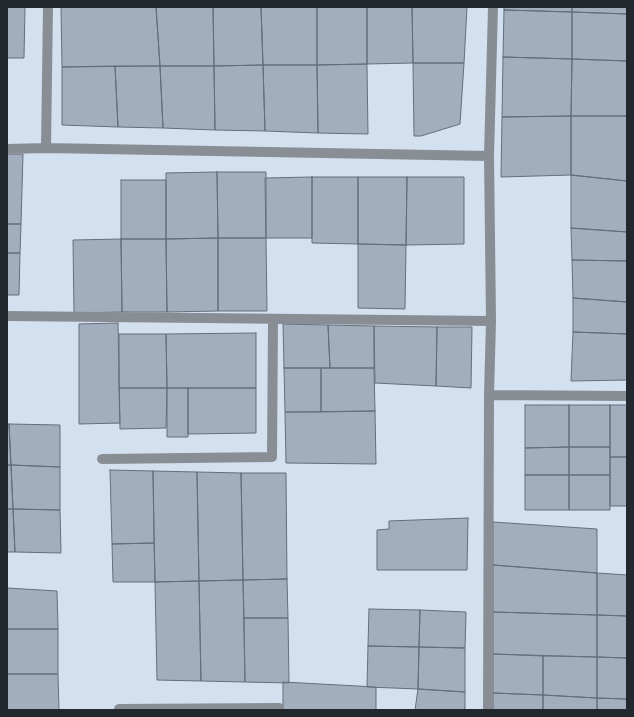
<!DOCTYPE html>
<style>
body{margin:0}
#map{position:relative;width:634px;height:717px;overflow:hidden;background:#d3e0f0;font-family:Karla,sans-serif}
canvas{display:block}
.frame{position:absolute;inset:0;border:8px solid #23282e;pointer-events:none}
</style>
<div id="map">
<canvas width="634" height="717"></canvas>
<div class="frame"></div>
</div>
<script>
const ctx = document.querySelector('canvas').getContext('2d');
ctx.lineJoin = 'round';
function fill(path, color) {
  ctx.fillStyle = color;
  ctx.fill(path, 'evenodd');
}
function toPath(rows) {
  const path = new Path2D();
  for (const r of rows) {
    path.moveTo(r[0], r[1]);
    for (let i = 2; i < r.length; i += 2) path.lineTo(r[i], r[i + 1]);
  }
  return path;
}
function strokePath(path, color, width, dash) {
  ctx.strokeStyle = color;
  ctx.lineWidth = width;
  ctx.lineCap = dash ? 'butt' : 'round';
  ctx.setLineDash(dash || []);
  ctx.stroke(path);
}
const building = toPath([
 [7,7,25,7,24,58,7,58,7,7],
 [61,7,156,7,160,66,62,67,61,7],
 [156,7,213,7,214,66,160,66,156,7],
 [213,7,261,7,263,65,214,66,213,7],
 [261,7,317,7,317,65,263,65,261,7],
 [317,7,367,7,367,64,317,65,317,7],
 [367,7,412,7,413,63,367,64,367,7],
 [412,7,467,7,464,63,413,63,412,7],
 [504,7,572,7,572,12,504,10,504,7],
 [572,7,627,7,627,14,572,12,572,7],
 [504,10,572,12,572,59,503,57,504,10],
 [572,12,627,14,627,61,572,59,572,12],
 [503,57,572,59,571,116,502,117,503,57],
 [572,59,627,61,627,116,571,116,572,59],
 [413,63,464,63,460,124,421,136,414,136,413,63],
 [367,64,368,134,318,133,317,65,367,64],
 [263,65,265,131,215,130,214,66,263,65],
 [263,65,317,65,318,133,265,131,263,65],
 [115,66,118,127,62,125,62,67,115,66],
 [115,66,160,66,163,128,118,127,115,66],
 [160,66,214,66,215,130,163,128,160,66],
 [571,116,571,175,501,177,502,117,571,116],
 [571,116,627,116,627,181,571,175,571,116],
 [7,154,23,154,21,224,7,224,7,154],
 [217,172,218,238,166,239,166,173,217,172],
 [217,172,266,172,266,238,218,238,217,172],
 [571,175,627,181,627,232,571,228,571,175],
 [312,177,358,177,358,244,312,243,312,177],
 [312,177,312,238,266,238,265,178,312,177],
 [358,177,407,177,406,245,358,244,358,177],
 [407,177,464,177,464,244,406,245,407,177],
 [121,180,166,180,166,239,121,239,121,180],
 [7,224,21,224,20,253,7,253,7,224],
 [571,228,627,232,627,261,572,260,571,228],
 [218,238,218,311,167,312,166,239,218,238],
 [218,238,266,238,267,311,218,311,218,238],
 [121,239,166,239,167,312,122,312,121,239],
 [121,239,122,312,74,313,73,240,121,239],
 [358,244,406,245,405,309,358,308,358,244],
 [7,253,20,253,19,295,7,295,7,253],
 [572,260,627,261,627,302,573,298,572,260],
 [573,298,627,302,627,334,573,332,573,298],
 [118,323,120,423,79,424,79,324,118,323],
 [283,324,328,325,330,368,284,368,283,324],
 [328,325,374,326,374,368,330,368,328,325],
 [374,326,437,327,436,386,375,383,374,326],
 [437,327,472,327,471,388,436,386,437,327],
 [573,332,627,334,627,380,571,381,573,332],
 [256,333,256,388,167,388,166,334,256,333],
 [119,334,166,334,167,388,119,388,119,334],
 [284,368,321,368,321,412,285,412,284,368],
 [321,368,374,368,375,411,321,412,321,368],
 [119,388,167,388,166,428,120,429,119,388],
 [167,388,188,388,188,437,167,437,167,388],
 [188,388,256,388,256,433,188,434,188,388],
 [525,405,569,405,569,447,525,448,525,405],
 [569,405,610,405,610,447,569,447,569,405],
 [610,405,627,405,627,457,610,457,610,405],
 [375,411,376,464,286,463,285,412,375,411],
 [7,424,9,424,11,465,7,465,7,424],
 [9,424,60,425,60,467,11,465,9,424],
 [569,447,610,447,610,475,569,475,569,447],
 [569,447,569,475,525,475,525,448,569,447],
 [610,457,627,457,627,506,610,506,610,457],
 [7,465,11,465,13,509,7,509,7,465],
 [11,465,60,467,60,510,13,509,11,465],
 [110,470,153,471,154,543,112,544,110,470],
 [153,471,197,472,199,581,155,582,153,471],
 [197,472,241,473,243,580,199,581,197,472],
 [241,473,286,473,287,579,243,580,241,473],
 [525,475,569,475,569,510,525,510,525,475],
 [569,475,610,475,610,510,569,510,569,475],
 [7,509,13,509,15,552,7,552,7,509],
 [13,509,60,510,61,553,15,552,13,509],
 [468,518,467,570,377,570,377,530,389,529,389,521,468,518],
 [493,522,597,529,597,573,493,565,493,522],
 [154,543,155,582,113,582,112,544,154,543],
 [493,565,597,573,597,615,493,612,493,565],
 [597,573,627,575,627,616,597,615,597,573],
 [287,579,288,618,244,618,243,580,287,579],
 [243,580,245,682,201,681,199,581,243,580],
 [199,581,201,681,157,680,155,582,199,581],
 [7,588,57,591,58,629,7,629,7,588],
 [369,609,420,610,419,647,368,646,369,609],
 [420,610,466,612,465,648,419,647,420,610],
 [493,612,597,615,597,657,493,654,493,612],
 [597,615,627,616,627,658,597,657,597,615],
 [244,618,288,618,289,683,245,682,244,618],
 [7,629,58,629,58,674,7,674,7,629],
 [368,646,419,647,418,689,367,687,368,646],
 [419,647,465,648,465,692,418,689,419,647],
 [493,654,543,656,543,695,493,693,493,654],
 [543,656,597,657,597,698,543,695,543,656],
 [597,657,627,658,627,699,597,698,597,657],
 [7,674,58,674,59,710,7,710,7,674],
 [283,682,376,687,376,710,283,710,283,682],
 [418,689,465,692,465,710,415,710,418,689],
 [493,693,543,695,543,710,493,710,493,693],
 [543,695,597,698,597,710,543,710,543,695],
 [597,698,627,699,627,710,597,710,597,698]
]);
fill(building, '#a2aebe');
strokePath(building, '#636e7c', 1);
strokePath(toPath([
 [46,148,48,7],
 [7,149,46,148,489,156],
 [7,316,491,321,489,156,493,7],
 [491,321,489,395,627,396],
 [102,459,272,457,273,320],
 [119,709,279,708,279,710],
 [488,710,489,395]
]), '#898e95', 10);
</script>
